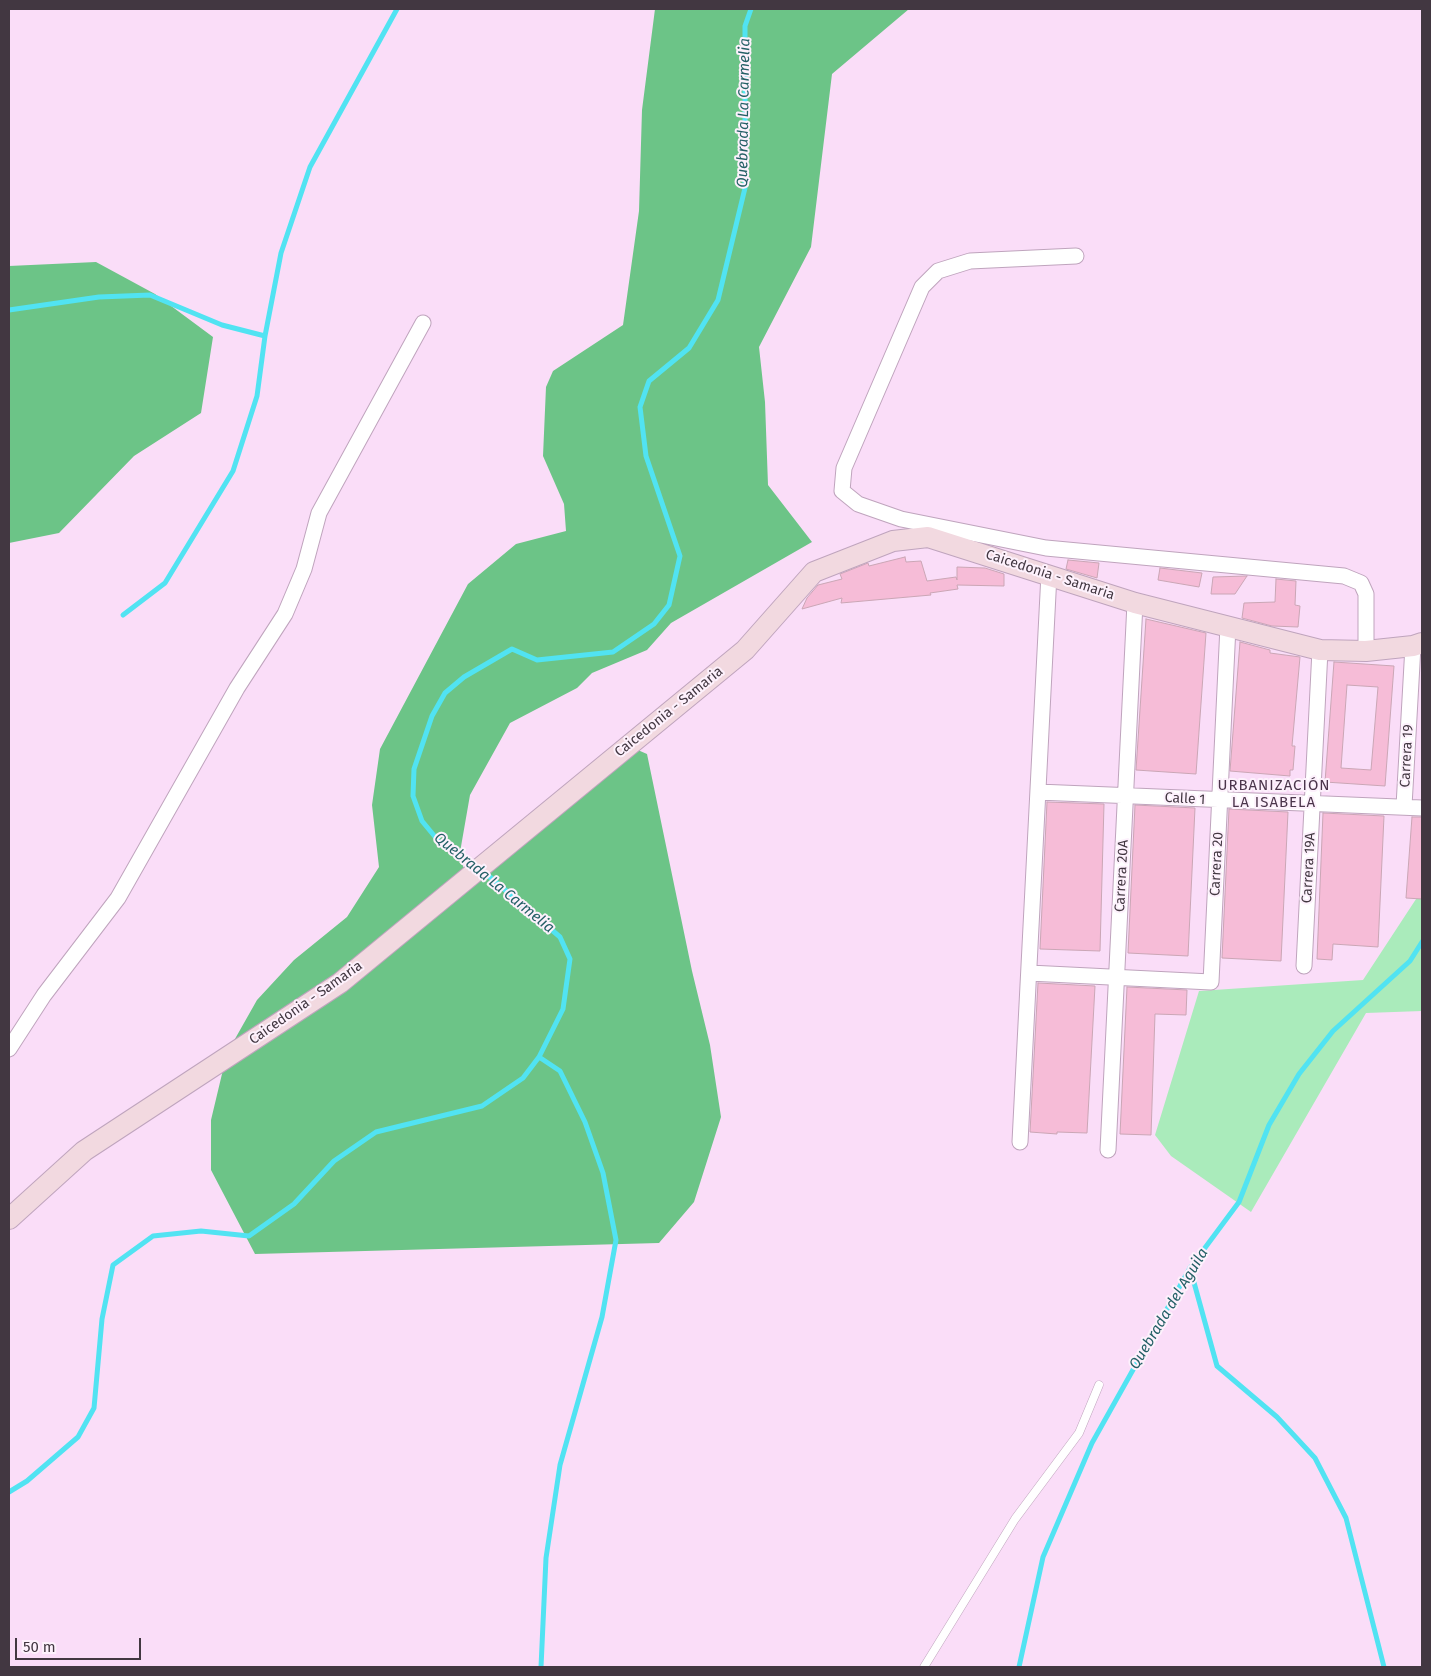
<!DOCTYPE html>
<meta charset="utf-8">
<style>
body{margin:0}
#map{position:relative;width:1431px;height:1676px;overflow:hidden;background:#faddf8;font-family:"Fira Sans",sans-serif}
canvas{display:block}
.frame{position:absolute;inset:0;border:10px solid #423741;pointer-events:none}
.scale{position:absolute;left:15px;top:1638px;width:126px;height:22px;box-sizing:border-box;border:2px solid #423741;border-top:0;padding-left:6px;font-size:15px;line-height:18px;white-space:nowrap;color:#423741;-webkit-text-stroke:4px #fdf1fc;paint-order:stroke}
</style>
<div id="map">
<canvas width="1431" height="1676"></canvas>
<div class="frame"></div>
<div class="scale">50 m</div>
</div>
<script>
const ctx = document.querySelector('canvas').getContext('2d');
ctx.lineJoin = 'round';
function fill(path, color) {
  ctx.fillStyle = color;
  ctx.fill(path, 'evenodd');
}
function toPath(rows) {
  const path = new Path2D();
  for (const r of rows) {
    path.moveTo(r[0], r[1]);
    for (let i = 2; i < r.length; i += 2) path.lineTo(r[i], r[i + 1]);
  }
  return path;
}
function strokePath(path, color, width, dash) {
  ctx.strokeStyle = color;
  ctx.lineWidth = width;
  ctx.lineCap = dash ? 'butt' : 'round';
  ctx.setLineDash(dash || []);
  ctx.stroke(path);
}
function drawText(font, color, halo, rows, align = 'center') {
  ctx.font = font + ' "Fira Sans",sans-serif';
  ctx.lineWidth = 4;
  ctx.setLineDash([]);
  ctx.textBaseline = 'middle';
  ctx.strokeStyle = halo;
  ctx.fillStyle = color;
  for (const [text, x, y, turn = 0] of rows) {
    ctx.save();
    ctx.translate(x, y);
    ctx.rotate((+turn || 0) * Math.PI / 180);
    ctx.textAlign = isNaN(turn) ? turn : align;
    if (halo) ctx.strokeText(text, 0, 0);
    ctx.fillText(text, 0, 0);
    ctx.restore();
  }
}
fill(toPath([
 [1422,895,1422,1011,1366,1013,1251,1212,1171,1156,1155,1135,1199,991,1363,980,1418,896]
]), '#aaebbb');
fill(toPath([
 [655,9,909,9,832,74,811,247,759,347,765,402,768,485,812,542,671,623,647,650,592,673,577,688,510,723,470,795,459,858,466,872,624,744,647,754,692,971,710,1045,721,1117,694,1202,659,1243,255,1254,211,1170,211,1120,227,1053,257,1000,294,960,347,917,379,867,372,805,380,749,468,584,516,544,566,531,564,504,543,456,546,387,553,371,623,325,639,211,642,110],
 [96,262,155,294,213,337,201,413,134,456,59,533,9,543,9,266]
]), '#6cc487');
strokePath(toPath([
 [9,310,99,297,150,295,222,325,265,336],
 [123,615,165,583,233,471,257,396,265,336,281,253,310,167,397,9],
 [476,867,441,844,422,821,413,796,414,769,432,716,445,693,464,677,512,649,537,660,613,652,654,624,669,605,680,556,646,456,640,407,649,381,689,348,718,300,745,188,745,26,751,9],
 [539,1057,560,1071,585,1122,603,1173,616,1240,602,1317,560,1465,546,1558,541,1667],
 [1190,1268,1217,1366,1277,1417,1315,1458,1346,1518,1384,1667],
 [9,1492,27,1481,78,1437,94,1408,102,1319,113,1265,153,1236,201,1231,249,1236,294,1204,334,1161,376,1132,482,1106,523,1078,539,1057,563,1009,570,959,560,937,483,871],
 [1019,1667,1043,1557,1092,1443,1190,1268,1239,1202,1269,1125,1299,1074,1333,1031,1410,961,1422,942]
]), '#51e3f2', 5);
const building = toPath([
 [905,557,906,562,921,561,927,581,956,577,957,580,957,567,985,568,1004,574,1004,586,957,585,958,589,930,593,931,595,841,603,842,598,802,609,807,598,818,585,842,579,840,574,868,563,869,566,905,557],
 [1068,560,1099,563,1097,578,1066,569,1068,560],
 [1160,568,1202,573,1199,587,1158,580,1160,568],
 [1247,576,1235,594,1211,594,1213,577,1247,576],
 [1276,579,1296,581,1295,605,1300,606,1298,627,1272,626,1242,618,1244,603,1275,602,1276,579],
 [1146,619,1206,633,1196,774,1136,770,1146,619],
 [1240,642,1270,650,1270,653,1300,657,1292,746,1295,746,1293,770,1290,770,1290,776,1230,771,1240,642],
 [1334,662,1394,666,1385,786,1325,782,1334,662],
 [1347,685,1378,687,1371,770,1341,768,1347,685],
 [1047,802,1104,804,1100,951,1040,949,1047,802],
 [1135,805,1195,808,1188,956,1128,953,1135,805],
 [1229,809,1288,812,1281,961,1222,958,1229,809],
 [1323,813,1384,816,1378,947,1333,944,1332,960,1317,959,1323,813],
 [1412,817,1422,817,1422,899,1406,898,1412,817],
 [1038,983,1095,986,1087,1133,1057,1132,1057,1134,1030,1132,1038,983],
 [1127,987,1187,990,1186,1015,1155,1014,1151,1135,1120,1134,1127,987]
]);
fill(building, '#f6bcd7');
strokePath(building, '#caa6b5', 1);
const lane = toPath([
 [924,1667,1015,1519,1079,1433,1099,1385]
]);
const street = toPath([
 [1076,256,970,261,938,271,922,287,844,468,842,491,858,504,901,519,1046,548,1344,576,1361,583,1366,594,1366,651],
 [1038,792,1422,808],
 [1404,806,1413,646],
 [1304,966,1320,650],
 [1029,973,1211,982,1228,626],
 [9,1049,44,995,118,898,237,688,285,614,304,569,319,513,423,323],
 [1020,1142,1049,574],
 [1108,1150,1135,603]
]);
const secondary = toPath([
 [9,1219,84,1151,340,983,745,650,814,572,893,541,928,537,1135,603,1320,650,1366,651,1413,646,1422,643]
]);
strokePath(lane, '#bfa4bd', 9);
strokePath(street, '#bfa4bd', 17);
strokePath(secondary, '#bfa4bd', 22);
strokePath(lane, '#fff', 8);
strokePath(street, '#fff', 15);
strokePath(secondary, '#f2d9e0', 20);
drawText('14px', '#423741', '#fdf1fc', [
 ["Caicedonia - Samaria",1050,575,18],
 ["Caicedonia - Samaria",669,712,-39],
 ["Carrera 19",1407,756,-87],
 ["Calle 1",1185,799,3],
 ["Carrera 20",1217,864,-87],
 ["Carrera 19A",1309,868,-87],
 ["Carrera 20A",1122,876,-87],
 ["Caicedonia - Samaria",306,1003,-35]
]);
drawText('italic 15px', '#246066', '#fdf1fc', [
 ["Quebrada La Carmelia",744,113,-89],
 ["Quebrada La Carmelia",494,883,39],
 ["Quebrada del Aguila",1169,1309,-59]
]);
ctx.letterSpacing = '1px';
drawText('15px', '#4b354b', '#fdf1fc', [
 ["URBANIZACIÓN",1274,786],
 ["LA ISABELA",1274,803]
]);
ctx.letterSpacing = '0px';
</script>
